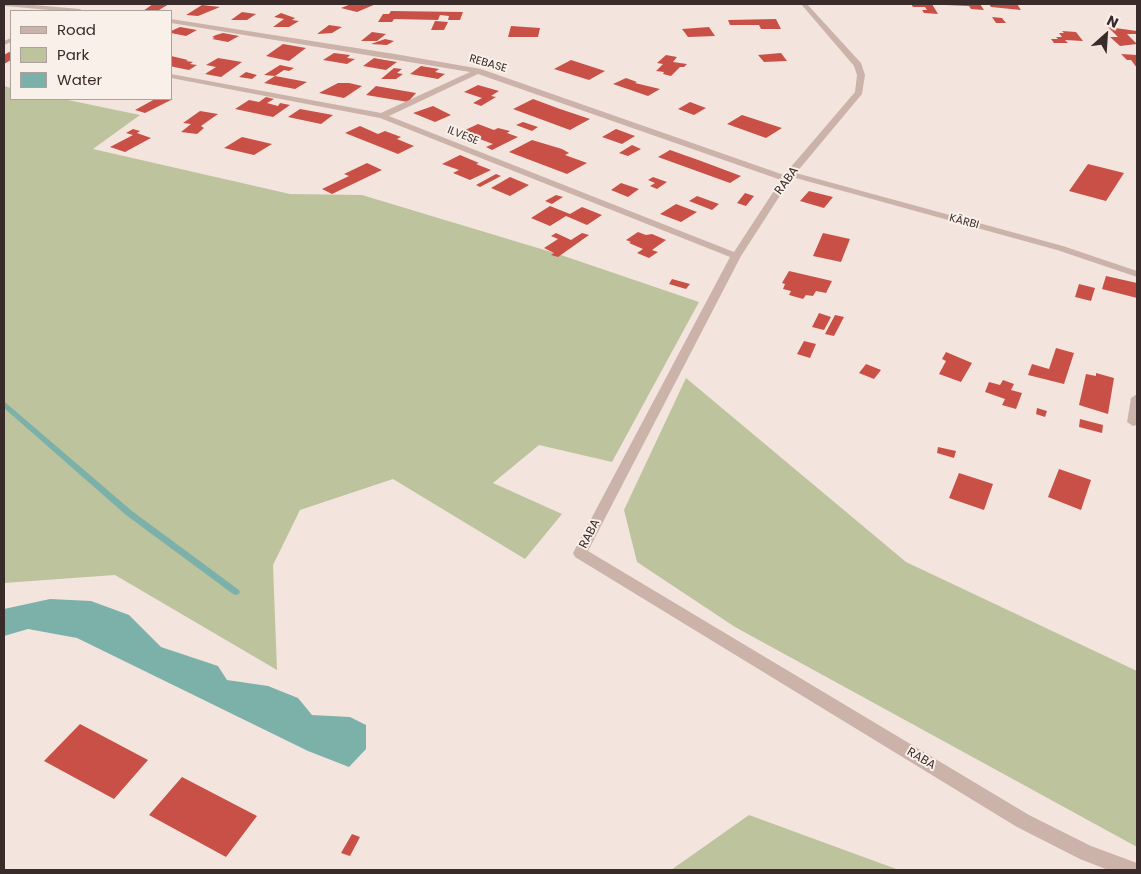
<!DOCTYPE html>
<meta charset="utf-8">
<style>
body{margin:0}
#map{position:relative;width:1141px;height:874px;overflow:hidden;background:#f3e5de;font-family:Poppins,sans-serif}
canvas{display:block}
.frame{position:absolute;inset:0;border:5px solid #392b29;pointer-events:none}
.legend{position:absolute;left:10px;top:10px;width:162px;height:90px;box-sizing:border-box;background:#faf0ea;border:1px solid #ada19d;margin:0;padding:6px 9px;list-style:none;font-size:15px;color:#392b29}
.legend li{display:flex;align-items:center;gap:10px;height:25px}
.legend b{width:25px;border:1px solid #ada19d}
.north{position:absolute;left:1081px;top:10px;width:50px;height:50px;-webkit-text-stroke:4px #faf0ea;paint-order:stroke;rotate:26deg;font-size:14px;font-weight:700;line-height:20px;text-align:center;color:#392b29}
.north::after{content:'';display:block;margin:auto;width:18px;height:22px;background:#392b29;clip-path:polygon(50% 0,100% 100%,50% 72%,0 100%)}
</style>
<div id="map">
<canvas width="1141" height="874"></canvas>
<div class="frame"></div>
<ul class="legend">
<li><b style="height:6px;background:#ccb3a9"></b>Road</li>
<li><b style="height:14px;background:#bdc39d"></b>Park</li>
<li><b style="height:14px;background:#7cb1aa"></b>Water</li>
</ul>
<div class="north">N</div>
</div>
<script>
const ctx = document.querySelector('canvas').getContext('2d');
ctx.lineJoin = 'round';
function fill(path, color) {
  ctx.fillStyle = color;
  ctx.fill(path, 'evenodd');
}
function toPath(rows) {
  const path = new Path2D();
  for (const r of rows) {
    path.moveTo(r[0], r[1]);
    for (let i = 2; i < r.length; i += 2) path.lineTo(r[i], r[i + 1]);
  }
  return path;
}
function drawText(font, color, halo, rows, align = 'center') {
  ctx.font = font + ' Poppins,sans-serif';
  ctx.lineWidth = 4;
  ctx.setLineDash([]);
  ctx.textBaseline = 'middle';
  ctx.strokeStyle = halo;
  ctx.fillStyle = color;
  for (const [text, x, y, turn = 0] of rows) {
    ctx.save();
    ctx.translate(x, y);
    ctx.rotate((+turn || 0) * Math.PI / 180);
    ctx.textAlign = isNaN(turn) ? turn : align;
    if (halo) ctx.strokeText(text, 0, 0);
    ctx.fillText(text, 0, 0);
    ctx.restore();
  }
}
fill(toPath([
 [4,86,11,88,11,99,63,99,140,115,93,149,290,194,362,195,561,255,699,302,612,462,539,445,493,483,562,514,525,559,393,479,300,510,273,565,277,670,115,575,4,583],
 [686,378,906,562,1137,671,1137,847,735,627,637,562,624,510],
 [749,815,899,870,671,870]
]), '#bdc39d');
fill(toPath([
 [50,599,91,601,129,615,161,647,218,666,227,680,268,686,298,698,312,715,350,717,366,725,366,749,349,767,308,751,77,638,28,629,4,636,4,609]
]), '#7cb1aa');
fill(toPath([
 [4,403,6,403,132,511,239,590,240,592,239,594,236,595,233,594,126,515,4,408,4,403]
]), '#7cb1aa');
fill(toPath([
 [153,4,169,4,159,10,143,11],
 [351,4,376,4,357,12,341,8],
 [911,4,932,4,938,14,924,13,922,10,927,10,925,7,913,7],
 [946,4,980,4,984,10,971,9,969,6,946,5],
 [989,4,1017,4,1021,10,991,7],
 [202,5,220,7,198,16,186,15],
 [391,11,463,12,460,20,448,20,449,16,440,15,438,20,394,19,392,22,378,22,383,14,389,14],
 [242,12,256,14,247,20,231,20],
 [281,13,295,18,292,20,299,21,289,27,273,27,284,19,274,17],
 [992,17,1002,18,1006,23,996,23],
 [776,19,781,29,761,29,759,25,730,25,728,20],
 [435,21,448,22,444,30,431,30],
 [329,25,342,27,332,33,317,34],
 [511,26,540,28,538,37,508,37],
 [180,27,197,30,186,36,171,33,171,31],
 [709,27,715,36,688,37,682,29],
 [1108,27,1137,31,1137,34,1127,34,1137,44,1120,46,1110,37,1118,37],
 [1062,31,1076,32,1083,41,1065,40,1068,43,1054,43,1051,39,1058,39,1056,37,1062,37,1059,33,1064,33],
 [372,32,386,34,377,41,361,41],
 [223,33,239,36,228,42,212,39,215,38,212,37,216,35],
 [385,39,394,41,387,45,371,44],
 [283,44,306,48,289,61,266,56],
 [9,52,11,53,11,60,4,64,4,55],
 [334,53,350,55,347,58,355,59,347,64,323,60],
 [781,53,787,61,764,62,758,55],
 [1121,54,1137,55,1137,68,1131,60,1127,60],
 [666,55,677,57,673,62,687,64,684,67,680,67,671,76,663,74,664,72,656,71,663,64,657,63],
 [171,56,188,60,186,61,193,62,190,64,197,65,189,70,174,67,171,66],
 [218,58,242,62,221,77,205,74,216,67,206,65],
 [374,58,379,59,397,62,386,70,363,66],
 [571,60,605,71,589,80,554,69],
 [280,65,294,68,289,71,284,70,275,76,307,82,295,89,264,83,275,76,264,75],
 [421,66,439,69,435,72,445,74,438,79,410,74],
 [394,68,402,69,397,73,403,74,396,79,381,79],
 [246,72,257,75,252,79,239,77],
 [626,78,637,82,635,83,660,89,648,96,613,84],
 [338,83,349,83,362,86,344,98,319,93],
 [478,85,499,91,491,96,496,97,481,106,473,103,482,98,464,92],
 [376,86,416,93,408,102,366,95],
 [266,97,274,99,267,103,278,106,280,103,290,105,273,117,235,109,249,100,259,102],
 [155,99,173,99,145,113,135,110],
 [533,99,560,109,590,119,570,130,513,109],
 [690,102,706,108,694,115,678,109],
 [433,106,451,115,435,122,413,113],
 [300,109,333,115,321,124,288,117],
 [200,111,218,114,201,126,204,128,197,134,181,132,191,124,183,123],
 [742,115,782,128,766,138,727,124],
 [523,122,538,127,532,131,516,125],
 [478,124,494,130,498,128,510,131,507,133,518,137,492,150,486,147,493,144,461,132],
 [360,126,378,134,385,131,401,137,397,139,414,146,398,154,345,133],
 [133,129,140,131,137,133,151,138,125,152,110,147,133,135,126,133],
 [616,129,635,136,622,144,602,137],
 [242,137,272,144,254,155,224,148],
 [532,140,562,149,569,153,565,155,587,163,567,174,509,152],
 [632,145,641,149,628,156,619,153],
 [670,150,701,161,741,176,730,183,658,157],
 [460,155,479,163,476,164,491,170,470,180,453,173,459,170,442,164],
 [367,163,382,170,332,194,322,189,349,176,344,174],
 [1088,164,1124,173,1106,201,1069,191],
 [496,174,501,176,480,187,476,185],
 [510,177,529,185,510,196,491,188],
 [653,177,667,182,657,189,650,186,655,183,648,180],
 [621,183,639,189,628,197,611,190],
 [809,191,833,197,824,208,800,201],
 [745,193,754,196,746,206,737,203],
 [556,195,563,197,552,204,545,201],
 [697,196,719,204,712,210,689,201],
 [676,204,697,212,681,222,660,214],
 [550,206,570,214,582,207,602,215,587,225,566,216,550,226,531,218],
 [638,232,646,235,652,234,666,240,652,250,658,252,649,258,637,253,643,249,629,243,631,242,626,240],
 [556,233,571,240,582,233,589,235,558,257,551,255,554,253,544,248,558,239,551,236],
 [823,233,850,239,841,262,813,256],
 [789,271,832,281,826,293,816,291,813,296,806,295,803,299,789,295,791,291,783,289,785,284,782,283],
 [1106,276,1137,283,1137,298,1102,289],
 [672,279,690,284,686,289,669,284],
 [1079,284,1095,288,1091,301,1075,297],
 [819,313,831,317,824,330,812,327],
 [835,315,844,317,834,336,825,334],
 [804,341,816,344,810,358,797,354],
 [1056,348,1074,353,1064,384,1028,375,1032,364,1049,369],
 [946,352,972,363,961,382,939,374,946,361,942,359],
 [866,364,881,370,874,379,859,373],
 [1096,373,1114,378,1108,414,1079,405,1086,374,1096,376],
 [1003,380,1014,384,1011,390,1022,393,1016,409,1002,405,1005,399,985,392,989,382,1000,385],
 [1037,408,1047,411,1045,417,1036,414],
 [1080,419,1103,425,1102,433,1079,427],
 [938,447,956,451,954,458,937,453],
 [1059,469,1091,480,1081,510,1048,497],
 [959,473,993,484,984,510,949,498],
 [80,724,148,760,114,799,44,761],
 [182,777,257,816,226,857,149,815],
 [352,834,360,837,350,856,341,853]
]), '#c95046');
fill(toPath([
 [4,4,23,4,80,9,83,11,61,11,5,6,4,4],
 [801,4,807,4,861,63,865,75,862,94,796,173,1063,246,1137,271,1137,277,1057,250,792,177,741,256,588,551,1029,815,1091,846,1137,863,1137,870,1108,870,1080,859,1017,827,575,557,573,553,730,257,380,118,171,78,171,74,381,113,470,72,171,23,171,19,395,54,481,69,784,175,855,92,857,75,854,66,801,4],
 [478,74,781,180,734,252,389,116,478,74],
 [11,38,11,42,4,45,4,41,11,38],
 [1137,394,1137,425,1133,426,1127,422,1131,398,1137,394]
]), '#ccb3a9');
drawText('11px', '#392b29', '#faf0ea', [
 ["REBASE",488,64,16],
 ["ILVESE",463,136,22],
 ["KÄRBI",964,222,15]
]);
drawText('12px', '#392b29', '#faf0ea', [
 ["RABA",787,181,-54],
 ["RABA",590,534,-63],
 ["RABA",921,759,31]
]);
</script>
